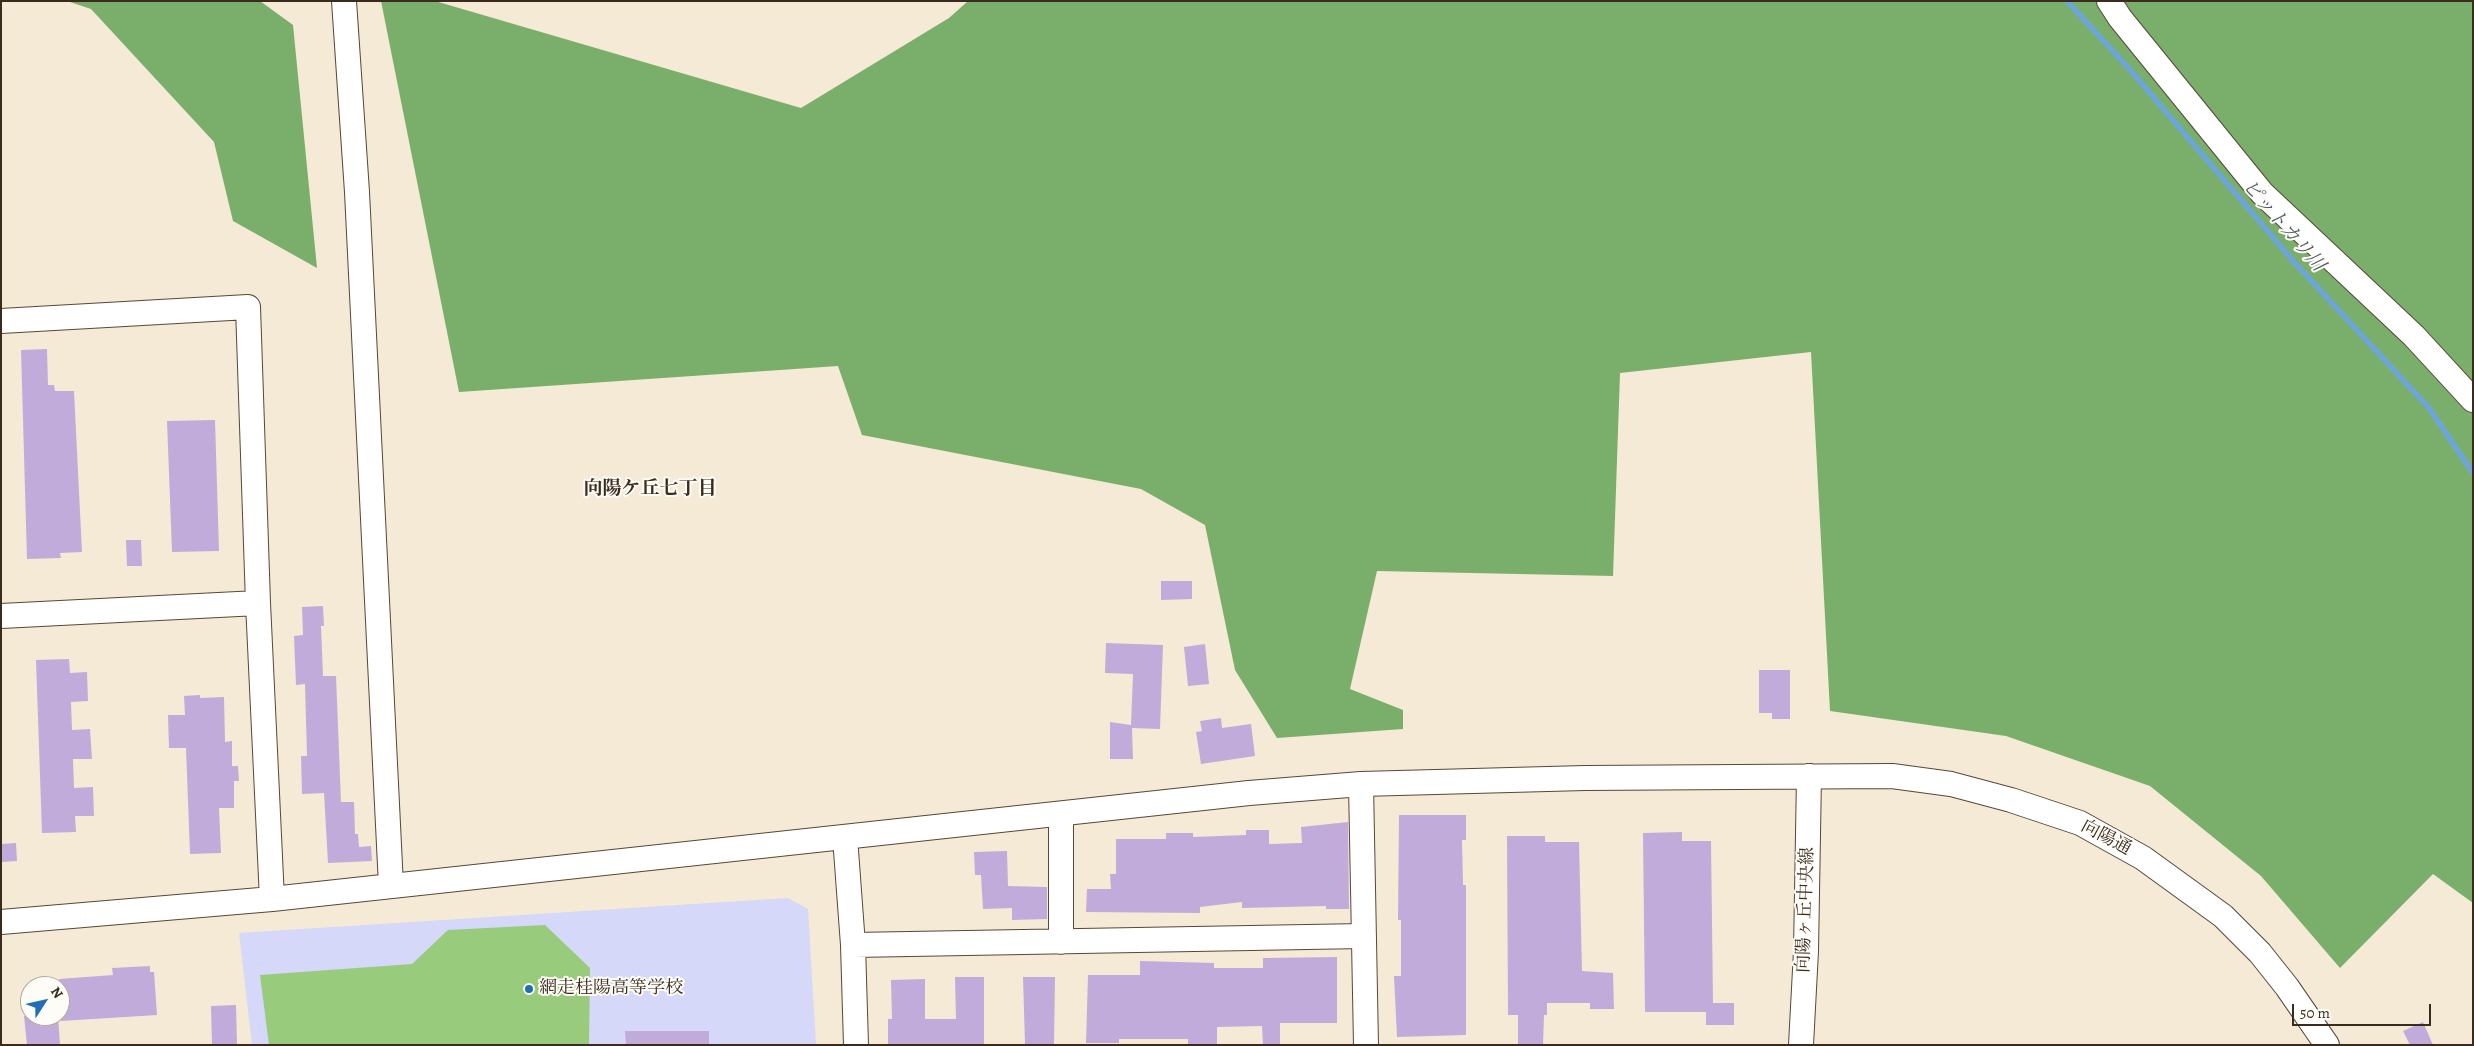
<!DOCTYPE html>
<meta charset="utf-8">
<style>
body{margin:0}
#map{position:relative;width:2474px;height:1046px;overflow:hidden;background:#f5ead5;font-family:Alegreya,serif}
canvas{display:block}
.frame{position:absolute;inset:0;border:2px solid #3b2a1e;pointer-events:none}
.north{position:absolute;left:20px;top:976px;width:50px;height:50px;box-sizing:border-box;background:#fdfcf7;border:1px solid #afa8a0;border-radius:50%;rotate:55deg;font-size:14px;font-weight:700;line-height:20px;text-align:center;color:#3b2a1e}
.north::after{content:'';display:block;margin:auto;width:18px;height:22px;background:#1f6fb2;clip-path:polygon(50% 0,100% 100%,50% 72%,0 100%)}
.scale{position:absolute;left:2292px;top:1004px;width:139px;height:22px;box-sizing:border-box;border:2px solid #3b2a1e;border-top:0;padding-left:6px;font-size:15px;line-height:18px;white-space:nowrap;color:#3b2a1e;-webkit-text-stroke:4px #fdfcf7;paint-order:stroke}
</style>
<div id="map">
<canvas width="2474" height="1046"></canvas>
<div class="frame"></div>
<div class="north">N</div>
<div class="scale">50 m</div>
</div>
<script>
const ctx = document.querySelector('canvas').getContext('2d');
ctx.lineJoin = 'round';
function fill(path, color) {
  ctx.fillStyle = color;
  ctx.fill(path, 'evenodd');
}
function toPath(rows) {
  const path = new Path2D();
  for (const r of rows) {
    path.moveTo(r[0], r[1]);
    for (let i = 2; i < r.length; i += 2) path.lineTo(r[i], r[i + 1]);
  }
  return path;
}
function strokePath(path, color, width, dash) {
  ctx.strokeStyle = color;
  ctx.lineWidth = width;
  ctx.lineCap = dash ? 'butt' : 'round';
  ctx.setLineDash(dash || []);
  ctx.stroke(path);
}
function drawText(font, color, halo, rows, align = 'center') {
  ctx.font = font + ' Alegreya,"Noto Serif JP",serif';
  ctx.lineWidth = 4;
  ctx.setLineDash([]);
  ctx.textBaseline = 'middle';
  ctx.strokeStyle = halo;
  ctx.fillStyle = color;
  for (const [text, x, y, turn = 0] of rows) {
    ctx.save();
    ctx.translate(x, y);
    ctx.rotate((+turn || 0) * Math.PI / 180);
    ctx.textAlign = isNaN(turn) ? turn : align;
    if (halo) ctx.strokeText(text, 0, 0);
    ctx.fillText(text, 0, 0);
    ctx.restore();
  }
}
fill(toPath([
 [788,898,808,909,816,1045,252,1045,239,933]
]), '#d5d8f9');
fill(toPath([
 [545,925,590,968,589,1045,269,1045,260,975,412,964,448,930]
]), '#98cb7b');
fill(toPath([
 [67,1,260,1,293,25,317,268,233,221,214,142,91,9],
 [381,1,435,1,801,108,949,18,968,1,2473,1,2473,903,2433,874,2340,968,2261,876,2150,786,2006,736,1830,711,1811,352,1620,373,1613,576,1377,571,1350,689,1403,710,1403,729,1277,738,1235,670,1205,525,1141,489,862,435,838,366,459,392]
]), '#7aaf6b');
strokePath(toPath([
 [2067,1,2132,72,2294,262,2429,408,2473,473]
]), '#6ca5db', 5.5);
fill(toPath([
 [47,349,48,385,54,385,55,391,74,391,82,552,60,553,61,558,27,559,21,350],
 [215,420,219,551,172,552,167,421],
 [126,540,141,540,142,566,127,566],
 [1161,581,1192,581,1192,599,1161,600],
 [323,606,324,626,321,626,323,676,336,676,341,802,354,802,355,834,358,834,359,847,371,846,372,861,328,863,324,793,302,794,301,756,307,756,305,684,296,685,294,636,303,635,302,607],
 [1106,643,1163,645,1160,729,1132,728,1133,759,1110,759,1110,722,1131,725,1133,674,1105,673],
 [1205,644,1209,684,1188,686,1184,647],
 [69,659,70,673,87,672,88,701,71,702,72,730,90,729,92,759,73,759,74,788,93,787,94,816,75,816,76,832,42,833,36,660],
 [1759,670,1790,670,1790,719,1772,719,1772,713,1759,713],
 [200,695,200,698,224,697,225,742,232,741,232,766,238,766,239,781,234,781,234,808,219,808,221,853,190,854,186,748,169,748,168,715,185,715,184,696],
 [1221,718,1222,728,1251,724,1255,756,1201,764,1196,732,1202,731,1200,721],
 [1399,815,1466,815,1466,840,1462,840,1463,885,1466,885,1466,1035,1397,1037,1394,976,1401,976,1401,920,1398,920],
 [1348,822,1349,909,1326,909,1326,906,1242,908,1242,902,1200,907,1200,913,1086,912,1087,889,1111,889,1110,874,1116,874,1116,839,1166,839,1166,833,1193,833,1193,837,1246,835,1246,830,1269,830,1269,844,1302,843,1301,827],
 [1682,832,1682,841,1711,841,1713,1003,1734,1003,1734,1025,1706,1025,1706,1012,1645,1012,1643,833],
 [1507,836,1545,836,1545,842,1579,842,1582,971,1613,973,1614,1009,1590,1009,1590,1003,1547,1003,1547,1015,1544,1015,1543,1045,1518,1045,1518,1015,1508,1015],
 [16,843,17,861,1,862,1,844],
 [1007,851,1008,886,1047,887,1047,919,1012,920,1012,908,983,909,981,875,975,875,974,852],
 [1337,957,1337,1023,1280,1023,1280,1045,1263,1045,1262,1026,1217,1027,1217,1044,1188,1044,1188,1039,1119,1039,1119,1043,1086,1043,1088,975,1140,975,1140,961,1214,963,1214,968,1263,968,1263,958],
 [150,966,150,972,154,972,157,1015,61,1021,59,979,113,975,112,968],
 [955,977,984,977,984,1045,888,1045,888,1019,892,1019,891,980,925,979,925,1019,956,1019],
 [1023,977,1055,977,1054,1044,1025,1044],
 [236,1005,237,1045,212,1045,211,1006],
 [24,1016,58,1016,60,1045,27,1045],
 [2423,1022,2433,1045,2410,1045,2403,1031],
 [625,1031,709,1031,709,1045,626,1045]
]), '#c1abda');
const minor = toPath([
 [344,1,357,192,391,886],
 [2109,1,2120,18,2262,193,2414,336,2473,400],
 [1,321,248,307,258,603,272,899],
 [1,616,258,603],
 [1361,784,1366,1045],
 [1061,815,1061,942],
 [845,837,853,945,856,1045],
 [1,922,272,899,1249,793,1361,784,1585,778,1892,776,1951,784,2011,800,2080,823,2143,858,2223,916,2260,953,2287,987,2327,1045],
 [853,945,1364,936],
 [1801,1045,1806,951,1809,776]
]);
strokePath(minor, '#574739', 26);
strokePath(minor, '#fff', 24);
for (const [x, y, r, color] of [
 [529,989,5,"#1f6fb2"]
]) {
  const dot = new Path2D();
  dot.arc(x, y, r, 0, 2 * Math.PI);
  ctx.fillStyle = color;
  ctx.fill(dot);
  strokePath(dot, '#fdfcf7', 2);
}
drawText('18px', '#3b2a1e', '#fdfcf7', [
 ["向陽通",2106,838,28],
 ["向陽ヶ丘中央線",1806,910,-88]
]);
drawText('18px', '#3b2a1e', '#fdfcf7', [
 ["網走桂陽高等学校",539,989]
], 'left');
drawText('italic 19px', '#4f5b6a', '#fdfcf7', [
 ["ピットカリ川",2283,226,49]
]);
drawText('bold 19px', '#3b2a1e', '#fdfcf7', [
 ["向陽ケ丘七丁目",650,489]
]);
</script>
